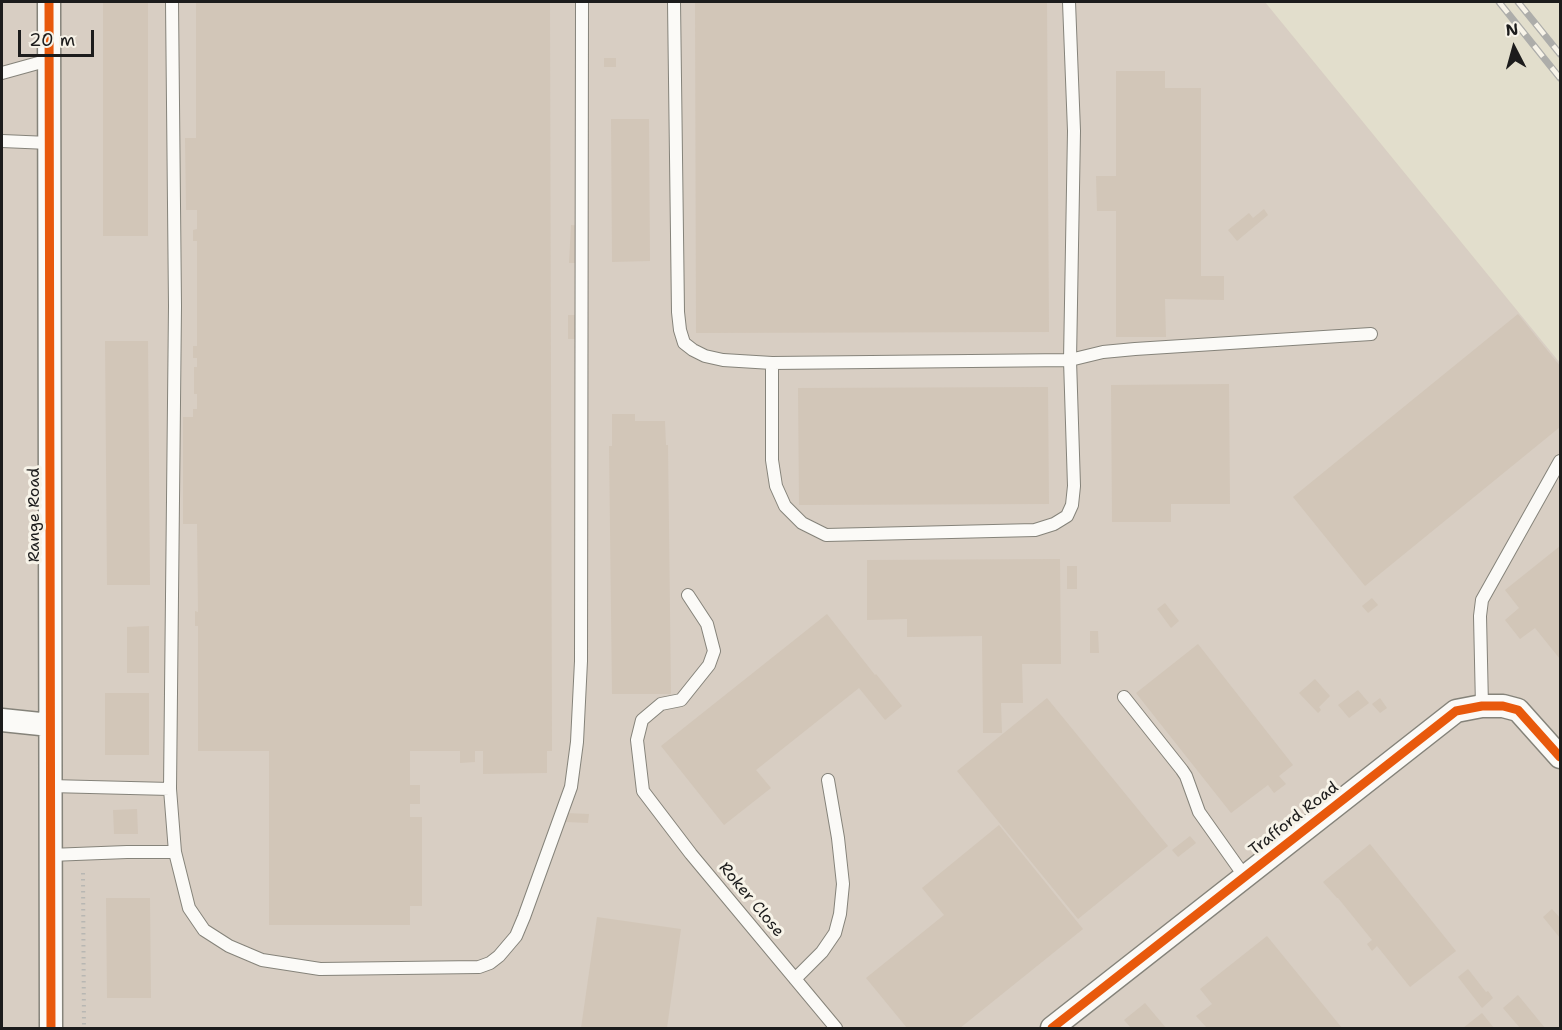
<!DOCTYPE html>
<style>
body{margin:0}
#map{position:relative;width:1562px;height:1030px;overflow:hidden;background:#e2decc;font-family:"Shantell Sans",sans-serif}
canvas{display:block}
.frame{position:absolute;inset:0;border:3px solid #1c1c1c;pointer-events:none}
.north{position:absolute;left:1484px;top:18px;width:60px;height:60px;-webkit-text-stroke:4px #f7f3e8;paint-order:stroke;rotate:354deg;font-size:16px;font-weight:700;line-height:24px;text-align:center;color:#1c1c1c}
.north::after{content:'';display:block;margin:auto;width:21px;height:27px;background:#1c1c1c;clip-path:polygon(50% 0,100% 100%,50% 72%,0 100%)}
.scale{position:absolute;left:18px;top:30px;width:76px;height:27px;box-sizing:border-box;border:3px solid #1c1c1c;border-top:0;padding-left:8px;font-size:18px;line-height:21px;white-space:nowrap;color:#1c1c1c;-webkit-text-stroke:4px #f7f3e8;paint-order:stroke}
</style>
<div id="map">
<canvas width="1562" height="1030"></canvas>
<div class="frame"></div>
<div class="north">N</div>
<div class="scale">20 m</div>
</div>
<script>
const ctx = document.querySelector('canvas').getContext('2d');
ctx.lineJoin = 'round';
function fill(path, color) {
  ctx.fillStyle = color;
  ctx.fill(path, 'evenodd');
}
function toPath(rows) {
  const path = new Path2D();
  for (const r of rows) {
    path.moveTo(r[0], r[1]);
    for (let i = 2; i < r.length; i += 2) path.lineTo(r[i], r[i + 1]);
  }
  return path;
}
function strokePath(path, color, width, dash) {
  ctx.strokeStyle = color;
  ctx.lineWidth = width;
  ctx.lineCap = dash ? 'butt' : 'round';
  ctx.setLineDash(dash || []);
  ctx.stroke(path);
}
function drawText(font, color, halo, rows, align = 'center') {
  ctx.font = font + ' "Shantell Sans",sans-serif';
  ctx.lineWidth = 6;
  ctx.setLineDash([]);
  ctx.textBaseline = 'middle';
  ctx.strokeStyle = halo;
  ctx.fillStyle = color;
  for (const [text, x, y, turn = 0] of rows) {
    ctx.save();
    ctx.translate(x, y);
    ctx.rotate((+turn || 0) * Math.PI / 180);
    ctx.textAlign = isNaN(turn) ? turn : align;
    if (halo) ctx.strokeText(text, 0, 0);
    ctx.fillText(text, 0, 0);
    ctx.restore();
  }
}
fill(toPath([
 [2,2,1265,2,1560,363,1560,1028,2,1028]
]), '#d8cec3');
fill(toPath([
 [103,2,148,2,148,236,103,236],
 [196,2,550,2,552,751,547,751,547,773,483,774,483,751,475,751,475,762,460,763,460,751,410,751,410,785,420,785,420,804,410,804,410,817,422,817,422,906,410,906,410,925,269,925,269,751,198,751,198,626,195,626,195,611,198,612,197,524,183,524,183,417,193,417,193,409,197,409,197,394,194,394,194,367,197,367,197,358,193,358,193,346,197,346,197,241,193,241,193,230,197,229,197,210,186,210,185,138,196,138],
 [695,2,1047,2,1049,332,696,333],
 [604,58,616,58,616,67,604,67],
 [1116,71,1165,71,1165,88,1201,88,1201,276,1224,276,1224,300,1165,299,1166,337,1116,337,1116,211,1097,211,1096,176,1116,176],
 [611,119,649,119,650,261,612,262],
 [1264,209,1268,215,1237,241,1228,230,1249,213,1253,218],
 [571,225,583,226,581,263,569,263],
 [1518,314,1560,366,1560,427,1365,586,1293,497],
 [568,315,580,315,580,339,568,339],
 [105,341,148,341,150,585,107,585],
 [1229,384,1230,504,1171,504,1171,522,1112,522,1111,385],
 [1048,387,1049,504,799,505,798,388],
 [612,414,635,414,635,421,665,421,666,445,668,445,671,694,612,694,609,446,612,446],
 [1560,546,1560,659,1535,628,1520,639,1505,620,1519,608,1505,590],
 [1060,559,1061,664,1022,664,1023,703,1001,703,1002,733,983,733,982,636,907,637,907,619,867,620,867,560],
 [1067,566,1077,566,1077,589,1067,589],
 [1372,598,1378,605,1368,613,1362,606],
 [1165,603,1179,621,1171,628,1157,609],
 [827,614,875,675,876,674,902,706,885,720,859,688,756,770,771,788,724,825,661,746],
 [149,626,149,673,127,673,127,627],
 [1090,631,1098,631,1099,653,1090,653],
 [1198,644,1293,765,1279,776,1286,784,1274,793,1268,785,1231,813,1136,693],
 [1315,679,1330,696,1319,707,1321,710,1318,713,1299,693],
 [1358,690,1369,703,1349,718,1338,705],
 [105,693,149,693,149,755,105,755],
 [1047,698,1168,846,1078,919,957,771],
 [1380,698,1387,708,1380,713,1372,704],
 [137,809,138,834,114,834,113,810],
 [566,813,589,814,588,823,566,822],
 [999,825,1083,929,960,1028,907,1028,866,978,944,915,922,888],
 [1190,836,1196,843,1178,857,1172,850],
 [1370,844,1456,951,1410,987,1377,946,1372,951,1367,944,1372,940,1338,898,1337,898,1323,882],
 [106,898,150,898,151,998,107,998],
 [1552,909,1560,918,1560,938,1543,917],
 [597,917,681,929,667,1028,581,1028],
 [1267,936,1342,1028,1207,1028,1196,1016,1212,1004,1200,989],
 [1468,969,1486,992,1488,991,1493,998,1482,1008,1458,977],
 [1518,995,1545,1028,1520,1028,1503,1008],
 [1145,1003,1166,1028,1131,1028,1124,1020],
 [1482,1013,1494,1028,1463,1028]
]), '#d2c6b8');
const service = toPath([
 [172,2,175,306,170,789,175,852,189,908,204,930,229,946,262,960,320,969,479,967,490,963,499,956,516,936,524,917,571,787,577,742,581,661,582,2],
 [674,2,678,312,680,330,684,343,693,350,705,356,723,360,772,363,1070,360,1103,352,1135,349,1371,334],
 [2,73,49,60],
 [2,141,49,143],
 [772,363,772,460,776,486,785,506,802,523,826,535,1035,530,1054,524,1067,516,1072,505,1074,486,1070,360,1074,131,1069,2],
 [688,595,707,624,714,651,709,665,681,700,661,704,642,720,637,740,643,791,691,854,836,1028],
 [1124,697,1182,770,1186,776,1199,812,1245,877],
 [1482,706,1480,616,1482,600,1560,461],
 [50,786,170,789],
 [50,855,127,852,175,852],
 [795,979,822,952,835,933,840,914,843,884,838,838,828,780]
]);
const minor = toPath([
 [49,2,51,1028],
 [2,720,50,725],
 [1052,1028,1456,711,1482,706,1503,706,1518,710,1560,757]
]);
strokePath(service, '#85837a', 14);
strokePath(minor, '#85837a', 25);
strokePath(toPath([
 [83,873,84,1028]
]), '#b8b7b3', 4, [1.5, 4.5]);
strokePath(service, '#fbfaf7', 12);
strokePath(minor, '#fbfaf7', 22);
const rail = toPath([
 [1499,2,1560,78],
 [1518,2,1560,54]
]);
strokePath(rail, '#adadaa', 7);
strokePath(rail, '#f7f3e8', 4.5, [14]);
strokePath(toPath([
 [49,2,51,1028],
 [1052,1028,1456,711,1482,706,1503,706,1518,710,1560,757]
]), '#e8590c', 9);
drawText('16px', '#1c1c1c', '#f7f3e8', [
 ["Range Road",35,515,-90],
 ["Trafford Road",1294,819,-38],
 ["Roker Close",751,900,50]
]);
</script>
